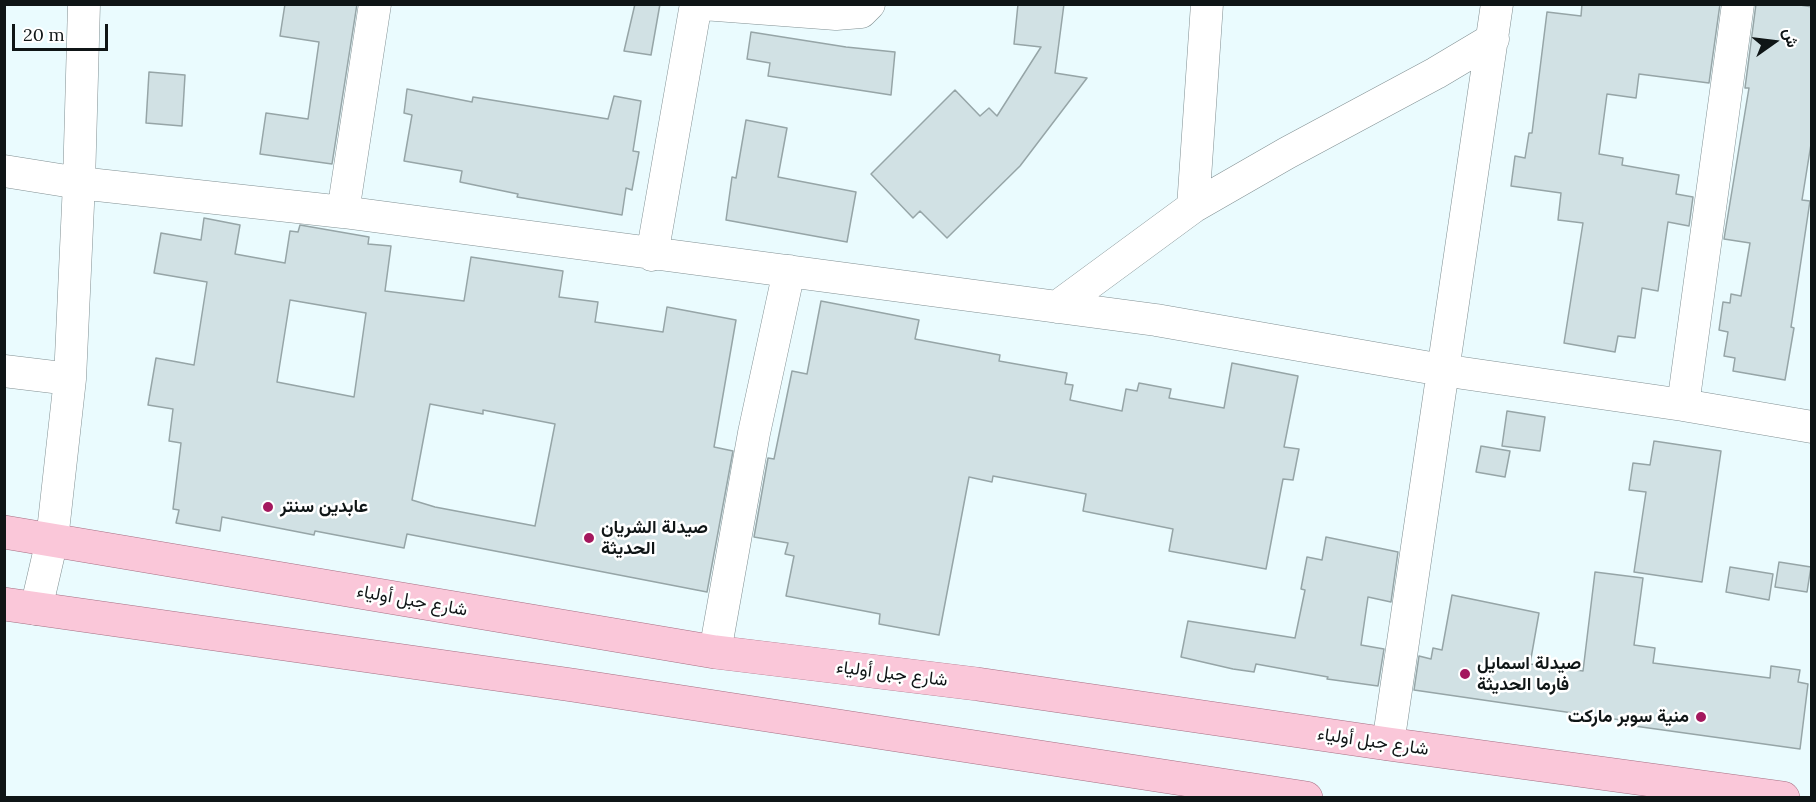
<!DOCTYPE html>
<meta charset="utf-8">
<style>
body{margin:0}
#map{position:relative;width:1816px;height:802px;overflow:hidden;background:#eafbfe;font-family:Lora,Vazirmatn,serif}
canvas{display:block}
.frame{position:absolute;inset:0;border:6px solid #0f1516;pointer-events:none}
.north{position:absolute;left:1744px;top:12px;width:60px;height:60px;-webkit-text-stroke:4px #fff;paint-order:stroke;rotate:76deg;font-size:16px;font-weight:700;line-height:24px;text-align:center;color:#0f1516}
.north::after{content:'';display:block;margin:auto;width:21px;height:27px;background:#0f1516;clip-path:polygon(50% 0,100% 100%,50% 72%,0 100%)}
.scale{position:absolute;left:12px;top:24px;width:96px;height:27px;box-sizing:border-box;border:3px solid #0f1516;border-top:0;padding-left:8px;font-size:18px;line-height:21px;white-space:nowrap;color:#0f1516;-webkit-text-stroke:4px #fff;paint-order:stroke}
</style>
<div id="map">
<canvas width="1816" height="802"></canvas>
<div class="frame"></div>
<div class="north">ش</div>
<div class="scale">20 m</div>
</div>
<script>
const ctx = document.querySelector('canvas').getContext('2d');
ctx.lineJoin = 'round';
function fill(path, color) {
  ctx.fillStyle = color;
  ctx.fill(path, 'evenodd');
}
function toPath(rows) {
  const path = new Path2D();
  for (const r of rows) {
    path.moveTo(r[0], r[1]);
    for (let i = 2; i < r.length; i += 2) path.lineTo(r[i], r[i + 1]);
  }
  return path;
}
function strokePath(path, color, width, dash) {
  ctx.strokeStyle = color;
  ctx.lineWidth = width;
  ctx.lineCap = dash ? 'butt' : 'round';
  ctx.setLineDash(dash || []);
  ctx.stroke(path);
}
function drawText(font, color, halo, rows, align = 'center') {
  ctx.font = font + ' Lora,Vazirmatn,serif';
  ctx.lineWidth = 5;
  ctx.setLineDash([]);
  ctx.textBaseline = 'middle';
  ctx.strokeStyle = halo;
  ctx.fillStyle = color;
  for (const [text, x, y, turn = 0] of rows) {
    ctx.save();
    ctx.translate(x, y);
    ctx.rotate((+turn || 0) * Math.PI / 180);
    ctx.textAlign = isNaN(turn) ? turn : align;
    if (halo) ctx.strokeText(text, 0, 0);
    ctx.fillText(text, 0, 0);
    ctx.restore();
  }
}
const building = toPath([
 [285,4,357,4,332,164,260,154,266,113,308,119,319,42,280,36,285,4],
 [635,4,660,4,651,55,624,51,635,4],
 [1018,4,1064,4,1055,73,1087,78,1020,166,947,238,920,211,913,218,871,174,955,90,980,116,989,108,997,116,1041,47,1014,44,1018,4],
 [1582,4,1720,4,1709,83,1639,74,1636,98,1607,94,1599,154,1623,158,1622,165,1679,175,1676,194,1693,197,1689,226,1668,222,1658,291,1642,288,1635,338,1618,336,1615,352,1564,343,1583,223,1558,220,1561,193,1511,186,1515,156,1525,158,1529,133,1532,133,1547,12,1581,16,1582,4],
 [1756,4,1794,4,1812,7,1812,138,1802,200,1810,201,1793,314,1791,327,1794,328,1785,380,1733,371,1735,358,1724,356,1728,332,1719,330,1723,302,1730,303,1731,294,1741,296,1750,243,1724,239,1749,88,1745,88,1756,4],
 [751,32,846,47,895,52,891,95,768,76,770,63,747,59,751,32],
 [149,72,185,75,182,126,146,123,149,72],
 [407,89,472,102,473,97,608,119,614,96,641,101,633,151,639,152,632,190,626,188,622,215,517,197,518,194,460,182,462,171,404,161,412,115,404,113,407,89],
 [746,120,787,128,778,177,856,192,847,242,726,220,732,177,736,178,746,120],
 [204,218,240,225,235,254,285,263,290,231,298,232,300,225,369,237,368,244,391,246,385,291,464,301,471,257,563,271,559,297,598,302,595,322,663,332,667,307,736,320,714,447,733,451,707,592,407,534,404,548,315,531,314,535,222,517,220,531,176,523,179,510,173,509,181,443,169,441,173,409,148,405,156,358,194,365,207,282,154,273,161,233,201,240,204,218],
 [290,300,366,313,354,397,277,382,290,300],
 [430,404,483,414,483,410,555,424,535,526,435,507,412,500,430,404],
 [821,301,919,320,915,339,1000,355,999,361,1067,373,1065,384,1073,385,1070,400,1122,411,1126,389,1137,391,1139,383,1171,389,1169,398,1224,408,1232,363,1298,376,1284,447,1299,449,1293,480,1283,479,1266,569,1169,551,1173,529,1083,511,1086,494,993,476,992,482,969,477,939,635,879,624,880,614,786,596,794,556,785,554,788,543,754,537,768,458,774,459,792,371,807,374,821,301],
 [1507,411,1545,417,1540,451,1502,446,1507,411],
 [1654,441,1721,451,1702,582,1634,572,1646,492,1629,490,1633,463,1650,465,1654,441],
 [1481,446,1510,451,1505,477,1476,472,1481,446],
 [1326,537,1398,552,1391,602,1368,597,1361,645,1384,649,1378,686,1327,679,1328,677,1256,664,1254,672,1233,669,1181,657,1188,621,1295,638,1305,590,1301,589,1307,557,1322,560,1326,537],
 [1779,562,1811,567,1807,592,1775,587,1779,562],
 [1730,567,1773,574,1769,600,1726,592,1730,567],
 [1595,572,1643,578,1634,645,1655,648,1653,663,1770,678,1771,666,1800,670,1798,682,1808,684,1800,749,1627,725,1628,721,1414,690,1419,656,1431,659,1433,648,1442,650,1452,595,1539,613,1530,664,1583,671,1595,572]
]);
fill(building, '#d1e1e4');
strokePath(building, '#96a5a7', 1.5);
const minor = toPath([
 [703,4,836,14,861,12,869,4],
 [4,171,79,183,343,212,1156,320,1442,370,1683,405,1812,427],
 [1193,207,1207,4],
 [343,212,375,4],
 [652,255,696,4],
 [1057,307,1193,207,1287,153,1436,73,1493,39],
 [4,371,70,379],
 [1683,405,1738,4],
 [36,609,52,540,70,379,79,183,84,4],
 [715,652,754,433,789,271],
 [1388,744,1497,4]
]);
const primary = toPath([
 [4,532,715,652,977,684,1388,744,1783,798],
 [4,604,572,685,1306,798]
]);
strokePath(minor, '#829093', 33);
strokePath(primary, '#a67084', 34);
strokePath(minor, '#fff', 32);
strokePath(primary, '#fac7d9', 33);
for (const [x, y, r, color] of [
 [268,507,6,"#a4185e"],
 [589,538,6,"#a4185e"],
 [1465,674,6,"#a4185e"],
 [1701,717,6,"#a4185e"]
]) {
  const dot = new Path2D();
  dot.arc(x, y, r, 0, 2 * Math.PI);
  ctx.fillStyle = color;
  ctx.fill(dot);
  strokePath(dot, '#fff', 2);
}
drawText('bold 18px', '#0f1516', '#fff', [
 ["عابدين سنتر",280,507],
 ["صيدلة الشريان",601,528],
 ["الحديثة",601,549],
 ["صيدلة اسمايل",1477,664],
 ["فارما الحديثة",1477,685],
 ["منية سوبر ماركت",1689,717,"right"]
], 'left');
drawText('18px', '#0f1516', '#fff', [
 ["شارع جبل أولياء",412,601,10],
 ["شارع جبل أولياء",892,674,7],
 ["شارع جبل أولياء",1373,742,8]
]);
</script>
